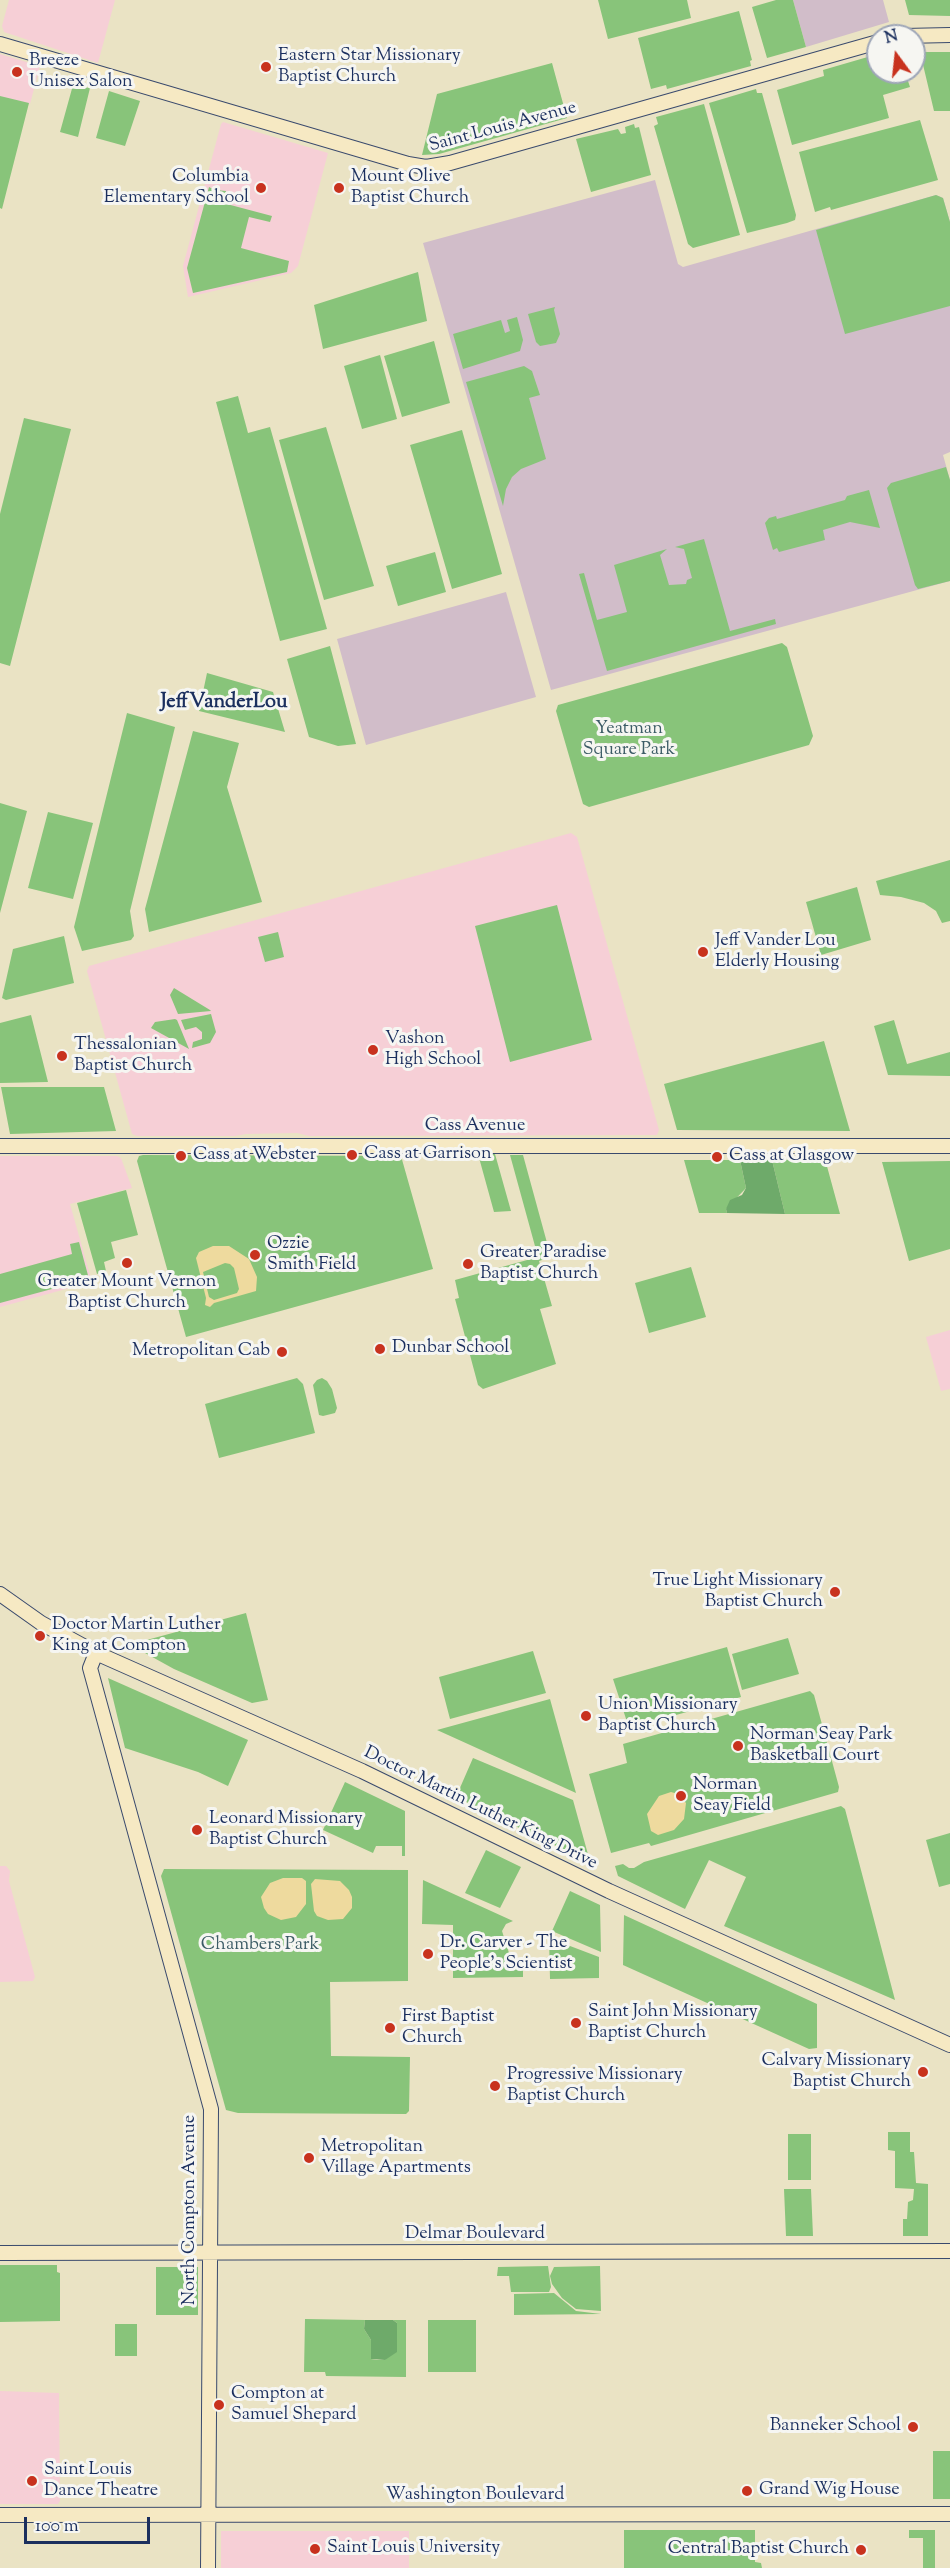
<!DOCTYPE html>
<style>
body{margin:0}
#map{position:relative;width:950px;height:2568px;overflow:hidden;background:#eae3c4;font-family:"Sorts Mill Goudy",serif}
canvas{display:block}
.north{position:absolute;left:866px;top:24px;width:60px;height:60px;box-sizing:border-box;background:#f6f6f2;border:2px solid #9ea6b7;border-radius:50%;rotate:345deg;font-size:16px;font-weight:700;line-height:24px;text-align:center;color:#1b2f5e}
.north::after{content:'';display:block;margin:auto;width:21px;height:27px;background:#c8321e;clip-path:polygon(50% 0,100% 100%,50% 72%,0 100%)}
.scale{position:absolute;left:24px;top:2517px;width:126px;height:27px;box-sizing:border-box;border:3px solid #1b2f5e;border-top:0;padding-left:8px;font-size:18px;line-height:21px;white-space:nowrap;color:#1b2f5e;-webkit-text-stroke:4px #f6f6f2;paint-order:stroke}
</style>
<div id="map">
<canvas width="950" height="2568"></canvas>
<div class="north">N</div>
<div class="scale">100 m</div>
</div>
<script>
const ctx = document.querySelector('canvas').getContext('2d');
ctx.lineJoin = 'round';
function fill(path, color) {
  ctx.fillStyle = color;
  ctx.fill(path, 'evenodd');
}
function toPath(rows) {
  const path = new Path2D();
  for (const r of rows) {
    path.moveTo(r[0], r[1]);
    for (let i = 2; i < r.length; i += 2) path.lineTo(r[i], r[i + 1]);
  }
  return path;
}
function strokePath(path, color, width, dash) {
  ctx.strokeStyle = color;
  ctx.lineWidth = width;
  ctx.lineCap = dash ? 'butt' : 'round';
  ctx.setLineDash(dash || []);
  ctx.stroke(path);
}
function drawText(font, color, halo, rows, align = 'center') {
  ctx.font = font + ' "Sorts Mill Goudy",serif';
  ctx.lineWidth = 6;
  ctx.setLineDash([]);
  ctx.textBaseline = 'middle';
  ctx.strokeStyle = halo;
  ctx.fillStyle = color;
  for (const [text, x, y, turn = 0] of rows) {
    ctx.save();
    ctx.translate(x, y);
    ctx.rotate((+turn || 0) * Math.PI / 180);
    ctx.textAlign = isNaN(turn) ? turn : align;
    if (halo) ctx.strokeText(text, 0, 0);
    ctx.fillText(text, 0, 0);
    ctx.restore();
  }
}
fill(toPath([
 [9,0,115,0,98,63,4,32,2,26],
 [0,54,40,66,30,104,0,97],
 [223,122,328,153,298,266,291,273,188,297,183,266,221,124],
 [571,833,577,837,659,1130,657,1135,309,1136,297,1133,246,1134,235,1136,137,1136,132,1134,87,971,89,966],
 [0,1156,117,1156,121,1158,132,1188,70,1204,92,1282,0,1307],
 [950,1330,950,1389,941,1391,926,1337],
 [0,1866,6,1866,10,1871,9,1881,35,1977,33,1981,0,1982],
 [0,2391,59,2393,60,2501,58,2504,0,2504],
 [221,2531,409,2531,409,2568,221,2568]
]), '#f6cfd6');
fill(toPath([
 [793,0,883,0,889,22,806,47],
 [655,180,678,264,683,267,936,195,943,198,950,222,950,452,943,455,950,480,950,581,551,690,423,243],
 [506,592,536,697,366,745,337,639]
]), '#d1bdc9');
fill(toPath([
 [598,0,687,0,691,18,608,39],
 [776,0,793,0,806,47,767,58,752,7],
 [905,0,950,0,950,16,909,15],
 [739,11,752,60,750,61,751,66,667,89,666,85,651,89,638,38],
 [920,52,950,52,950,111,934,111],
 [878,54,878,72,905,72,910,87,883,95,889,118,792,145,777,90,824,76,823,70],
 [552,63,567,118,439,154,422,155,437,94],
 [73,85,90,88,78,137,60,132],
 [756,89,757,93,762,93,796,215,795,220,787,223,747,233,709,103],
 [109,91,140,101,125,146,96,138],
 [0,96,29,103,2,209,0,208],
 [704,104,740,235,693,248,688,244,654,126,658,124,656,117],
 [920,120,938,180,831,210,830,207,815,212,799,152],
 [634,124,635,128,639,127,651,175,591,192,576,139,618,129,621,134,626,133,625,127],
 [209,187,215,190,226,191,223,203,272,216,270,222,249,217,241,248,289,261,287,272,193,293,187,268],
 [936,195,943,198,950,222,950,306,845,334,816,230],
 [418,272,427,321,323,349,314,305],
 [555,307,554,310,560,334,556,343,540,346,536,342,528,314],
 [517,317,523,340,520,351,463,369,453,334,501,320,505,333,510,331,507,320],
 [434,341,450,403,402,417,384,356],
 [380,355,397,419,362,429,344,366],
 [524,366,532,371,540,395,529,398,546,459,521,469,512,477,506,489,503,506,466,382],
 [238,396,248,433,270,427,327,629,280,641,216,402],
 [24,418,71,429,10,666,0,663,0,514],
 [326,427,374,586,324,600,279,440],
 [462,430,502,574,452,589,410,445],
 [946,467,950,480,950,581,918,589,915,585,887,488,891,483],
 [869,490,880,528,850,522,823,530,825,540,779,552,777,548,773,550,765,523,769,518,776,516,777,519,845,500,847,496],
 [704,539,730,631,775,619,776,624,607,671,579,574,584,573,597,620,627,612,614,565,667,549,660,555,669,585,686,584,687,580,692,578,684,549,675,547],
 [435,552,446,592,398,606,386,566],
 [782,643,787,647,813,736,809,745,589,807,583,804,556,711,558,705],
 [330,646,356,744,338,746,309,737,287,659],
 [207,673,273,692,285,732,199,711],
 [127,713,175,727,130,911,134,936,131,940,82,951,74,927],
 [193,731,239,743,227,787,262,902,149,932,145,909],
 [0,803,27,811,0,913],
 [48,812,93,823,73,899,28,888],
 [950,860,950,921,942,923,936,911,924,903,901,897,880,895,876,881],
 [857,887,871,940,821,955,806,902],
 [557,905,592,1040,510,1062,475,926],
 [278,932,284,957,265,962,258,937],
 [64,936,74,983,6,1000,2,998,13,949],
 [174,988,210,1010,211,1011,178,1014,170,995],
 [211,1014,216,1032,210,1043,192,1048,193,1042,202,1039,202,1032,196,1027,185,1030,181,1020],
 [31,1015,48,1082,0,1083,0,1023],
 [175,1019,177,1020,189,1049,151,1028,155,1022],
 [894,1020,907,1064,950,1052,950,1076,888,1075,874,1026],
 [824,1041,850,1131,677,1130,664,1084],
 [1,1087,104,1087,116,1131,10,1134],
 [478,1154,495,1154,511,1211,494,1212],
 [143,1155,401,1156,433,1269,186,1337,137,1161,139,1156],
 [510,1155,523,1155,549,1250,543,1252,545,1259,539,1261,552,1306,540,1309,556,1364,483,1389,478,1385,455,1299,459,1298,455,1280,538,1257],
 [825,1159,840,1214,785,1214,772,1160],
 [684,1160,740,1160,746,1188,726,1209,727,1213,699,1213],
 [950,1161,950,1249,909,1261,882,1162],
 [126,1190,138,1235,111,1242,115,1258,104,1262,106,1271,97,1274,77,1203],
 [79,1242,89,1279,0,1303,0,1274,72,1254,70,1244],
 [691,1267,706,1317,649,1333,635,1283],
 [297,1378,303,1384,315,1433,219,1458,205,1404],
 [322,1378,327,1381,332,1389,337,1408,335,1413,323,1416,319,1415,313,1385,317,1380],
 [246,1613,268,1700,252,1703,174,1669,145,1653,143,1641],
 [788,1638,799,1674,742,1690,732,1654],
 [727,1647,741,1697,629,1728,613,1679],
 [533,1651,546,1693,450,1719,439,1677],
 [108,1678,248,1740,228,1786,198,1772,125,1748],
 [810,1691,814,1695,839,1787,838,1792,651,1846,649,1843,611,1853,589,1774,627,1763,623,1744],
 [550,1699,576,1793,437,1730],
 [473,1758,573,1800,589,1858,583,1859,456,1797],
 [345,1782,405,1811,405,1856,402,1856,402,1846,376,1846,373,1853,323,1830],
 [841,1806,845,1809,895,2000,724,1926,746,1877,709,1860,685,1909,618,1876,615,1866,623,1864,629,1868,634,1868,644,1862],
 [950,1833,950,1884,939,1887,926,1840],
 [486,1850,521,1867,500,1908,465,1893],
 [164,1869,408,1870,408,1981,330,1982,331,2056,410,2057,409,2111,406,2114,238,2113,226,2110,161,1876],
 [423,1880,513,1921,506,1924,502,1931,510,1956,523,1961,523,1977,453,1978,453,1925,422,1924],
 [570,1891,600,1905,601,1952,552,1931],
 [624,1915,817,2004,817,2048,809,2049,623,1965],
 [549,1938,599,1957,599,1978,550,1979],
 [888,2132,910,2132,910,2152,914,2152,916,2183,928,2184,928,2236,903,2236,903,2219,907,2219,908,2202,913,2200,914,2189,895,2188,895,2151,888,2150],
 [788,2134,811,2134,811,2180,788,2180],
 [784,2189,811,2189,813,2236,786,2236],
 [0,2265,57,2265,57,2272,60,2273,60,2321,0,2322,0,2372],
 [548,2266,551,2287,549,2292,511,2292,509,2276,497,2276,498,2267],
 [600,2266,601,2311,576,2309,562,2298,552,2284,550,2276,554,2267],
 [156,2267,198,2267,198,2315,156,2315],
 [554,2293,576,2311,601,2314,514,2315,514,2294],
 [305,2319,365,2320,364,2329,371,2340,371,2359,377,2360,385,2360,397,2323,393,2320,406,2320,406,2377,326,2376,325,2372,304,2372],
 [428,2320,476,2320,476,2372,428,2372],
 [115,2324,137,2324,137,2356,115,2356],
 [933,2451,950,2451,950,2499,933,2499],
 [624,2530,755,2530,755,2562,761,2563,762,2568,624,2568],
 [909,2530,935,2530,935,2568,923,2568,923,2538,909,2538]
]), '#88c47a');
fill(toPath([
 [740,1160,772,1160,785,1214,727,1213,726,1209,730,1200,742,1195,746,1188],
 [365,2320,393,2320,397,2323,397,2352,385,2360,371,2359,371,2340,364,2329]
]), '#6eaa6a');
fill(toPath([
 [213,1246,229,1246,249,1259,257,1277,256,1291,214,1303,210,1307,205,1305,206,1298,196,1258,199,1252],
 [225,1263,230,1264,234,1268,239,1289,237,1293,214,1300,209,1297,203,1272],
 [671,1792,678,1794,686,1803,684,1819,674,1830,658,1835,651,1831,647,1814,659,1796],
 [283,1878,302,1878,306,1881,306,1904,296,1917,281,1920,268,1914,264,1908,261,1897,270,1883],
 [315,1879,340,1881,349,1890,352,1897,352,1908,343,1919,328,1920,317,1916,314,1911,311,1884]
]), '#eeda9e');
const secondary = toPath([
 [904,36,950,35],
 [0,44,408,164,426,167,450,163,878,42],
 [0,1146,950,1146],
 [0,1594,41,1623,96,1653,362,1771,609,1891,950,2045],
 [96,1653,90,1668,211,2109,208,2568],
 [0,2253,950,2251],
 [0,2515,950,2514]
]);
strokePath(secondary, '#3a4a6d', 16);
strokePath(secondary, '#f6e9c3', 14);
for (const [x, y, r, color] of [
 [266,67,6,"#c8321e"],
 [17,72,6,"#c8321e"],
 [261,188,6,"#c8321e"],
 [339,188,6,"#c8321e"],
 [703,952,6,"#c8321e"],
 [373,1050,6,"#c8321e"],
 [62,1056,6,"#c8321e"],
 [352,1155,6,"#c8321e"],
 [181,1156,6,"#c8321e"],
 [717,1157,6,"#c8321e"],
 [255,1255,6,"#c8321e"],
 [127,1263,6,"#c8321e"],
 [468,1264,6,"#c8321e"],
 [380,1349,6,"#c8321e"],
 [282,1352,6,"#c8321e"],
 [835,1592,6,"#c8321e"],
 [40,1636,6,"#c8321e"],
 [586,1716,6,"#c8321e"],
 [738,1746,6,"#c8321e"],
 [681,1796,6,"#c8321e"],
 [197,1830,6,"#c8321e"],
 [428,1954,6,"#c8321e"],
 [576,2023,6,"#c8321e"],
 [390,2028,6,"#c8321e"],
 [923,2072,6,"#c8321e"],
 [495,2086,6,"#c8321e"],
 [309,2158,6,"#c8321e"],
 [219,2405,6,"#c8321e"],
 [913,2427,6,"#c8321e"],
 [32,2481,6,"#c8321e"],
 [747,2491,6,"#c8321e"],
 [315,2549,6,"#c8321e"],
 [861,2550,6,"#c8321e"]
]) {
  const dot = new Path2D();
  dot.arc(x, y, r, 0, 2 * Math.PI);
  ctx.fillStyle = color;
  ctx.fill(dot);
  strokePath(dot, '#f6f6f2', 2);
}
drawText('18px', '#1b2f5e', '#f6f6f2', [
 ["Eastern Star Missionary",278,57],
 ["Baptist Church",278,78],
 ["Breeze",29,62],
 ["Unisex Salon",29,83],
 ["Columbia",249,178,"right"],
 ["Elementary School",249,199,"right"],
 ["Mount Olive",351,178],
 ["Baptist Church",351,199],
 ["Jeff Vander Lou",715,942],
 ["Elderly Housing",715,963],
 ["Vashon",385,1040],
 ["High School",385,1061],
 ["Thessalonian",74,1046],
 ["Baptist Church",74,1067],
 ["Cass at Garrison",364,1155],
 ["Cass at Webster",193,1156],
 ["Cass at Glasgow",729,1157],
 ["Ozzie",267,1245],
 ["Smith Field",267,1266],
 ["Greater Paradise",480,1254],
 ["Baptist Church",480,1275],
 ["Greater Mount Vernon",127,1283,"center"],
 ["Baptist Church",127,1304,"center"],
 ["Dunbar School",392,1349],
 ["Metropolitan Cab",270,1352,"right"],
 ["True Light Missionary",823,1582,"right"],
 ["Baptist Church",823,1603,"right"],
 ["Doctor Martin Luther",52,1626],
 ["King at Compton",52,1647],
 ["Union Missionary",598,1706],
 ["Baptist Church",598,1727],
 ["Norman Seay Park",750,1736],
 ["Basketball Court",750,1757],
 ["Norman",693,1786],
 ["Seay Field",693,1807],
 ["Leonard Missionary",209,1820],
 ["Baptist Church",209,1841],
 ["Dr. Carver - The",440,1944],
 ["People's Scientist",440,1965],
 ["Saint John Missionary",588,2013],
 ["Baptist Church",588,2034],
 ["First Baptist",402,2018],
 ["Church",402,2039],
 ["Calvary Missionary",911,2062,"right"],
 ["Baptist Church",911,2083,"right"],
 ["Progressive Missionary",507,2076],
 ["Baptist Church",507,2097],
 ["Metropolitan",321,2148],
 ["Village Apartments",321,2169],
 ["Compton at",231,2395],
 ["Samuel Shepard",231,2416],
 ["Banneker School",901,2427,"right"],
 ["Saint Louis",44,2471],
 ["Dance Theatre",44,2492],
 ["Grand Wig House",759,2491],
 ["Saint Louis University",327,2549],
 ["Central Baptist Church",849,2550,"right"]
], 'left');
drawText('18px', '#1b2f5e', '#f6f6f2', [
 ["Saint Louis Avenue",503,128,-15],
 ["Cass Avenue",475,1127],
 ["Doctor Martin Luther King Drive",480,1809,26],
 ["North Compton Avenue",191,2210,-90],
 ["Delmar Boulevard",475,2235],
 ["Washington Boulevard",475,2496]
]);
drawText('18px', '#3c5c66', '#f6f6f2', [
 ["Yeatman",629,730],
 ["Square Park",629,751],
 ["Chambers Park",260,1946]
]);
drawText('bold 20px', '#1b2f5e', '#f6f6f2', [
 ["JeffVanderLou",224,704]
]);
</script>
